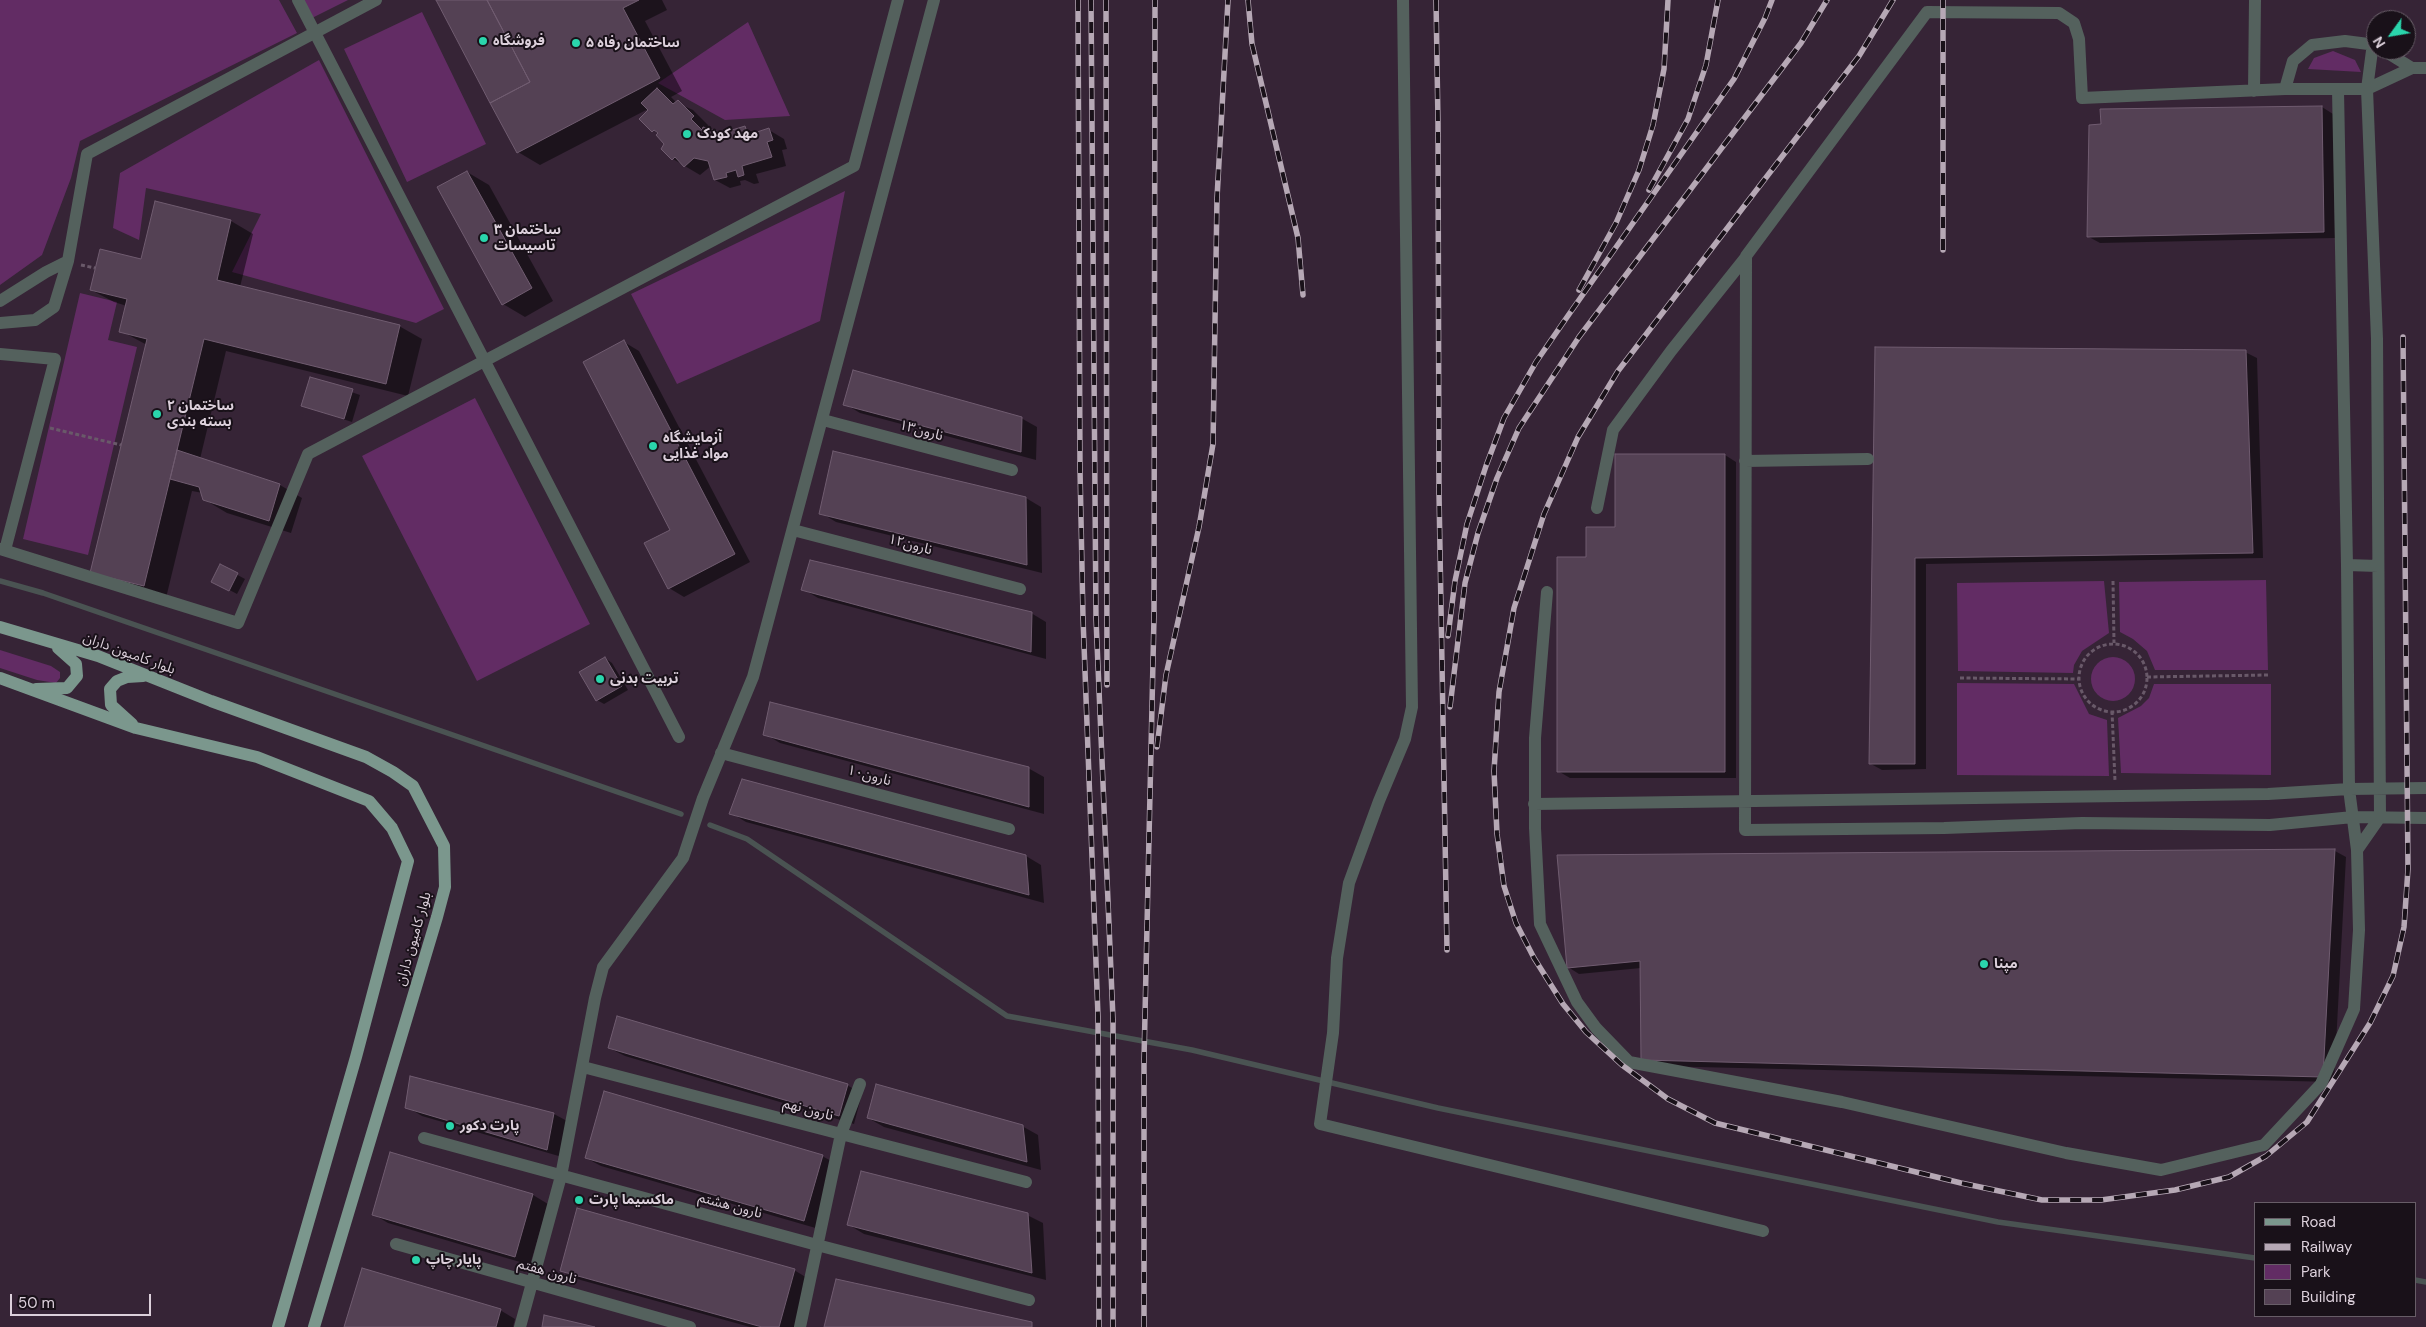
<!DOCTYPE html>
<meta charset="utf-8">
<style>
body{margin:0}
#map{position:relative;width:2426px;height:1327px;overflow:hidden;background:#362436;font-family:"DM Sans",sans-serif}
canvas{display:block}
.legend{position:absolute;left:2254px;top:1202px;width:162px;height:115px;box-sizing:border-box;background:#191119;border:1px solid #675d67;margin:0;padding:6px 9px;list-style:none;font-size:15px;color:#dcd0db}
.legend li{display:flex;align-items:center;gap:10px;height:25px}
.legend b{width:25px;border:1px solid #675d67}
.north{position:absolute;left:2366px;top:10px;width:50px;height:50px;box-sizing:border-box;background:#191119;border:1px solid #675d67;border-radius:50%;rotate:238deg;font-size:14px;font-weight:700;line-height:20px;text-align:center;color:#dcd0db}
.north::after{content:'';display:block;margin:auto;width:18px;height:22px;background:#2ad5ac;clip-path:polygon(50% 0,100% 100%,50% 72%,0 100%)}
.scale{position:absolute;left:10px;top:1294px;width:141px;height:22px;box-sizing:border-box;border:2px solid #dcd0db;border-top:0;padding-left:6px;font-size:15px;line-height:18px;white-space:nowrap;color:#dcd0db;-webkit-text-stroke:4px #191119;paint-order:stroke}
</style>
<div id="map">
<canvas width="2426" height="1327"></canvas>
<ul class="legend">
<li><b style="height:6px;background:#7b978d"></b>Road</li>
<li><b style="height:6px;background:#b6a8b5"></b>Railway</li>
<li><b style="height:14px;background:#622c64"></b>Park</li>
<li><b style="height:14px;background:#544154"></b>Building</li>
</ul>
<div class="north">N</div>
<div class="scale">50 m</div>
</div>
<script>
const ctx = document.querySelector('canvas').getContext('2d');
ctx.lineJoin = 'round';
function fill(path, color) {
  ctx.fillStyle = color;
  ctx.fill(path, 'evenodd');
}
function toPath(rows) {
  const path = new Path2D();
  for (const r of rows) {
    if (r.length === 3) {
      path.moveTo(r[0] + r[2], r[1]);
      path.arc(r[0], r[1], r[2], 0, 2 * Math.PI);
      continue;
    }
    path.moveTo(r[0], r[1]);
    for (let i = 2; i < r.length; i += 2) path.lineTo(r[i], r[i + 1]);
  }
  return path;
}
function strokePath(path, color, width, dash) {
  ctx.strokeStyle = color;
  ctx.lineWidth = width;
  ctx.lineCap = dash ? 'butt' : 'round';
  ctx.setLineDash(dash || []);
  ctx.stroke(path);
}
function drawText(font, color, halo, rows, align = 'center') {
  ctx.font = font + ' "DM Sans","Noto Sans Arabic",sans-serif';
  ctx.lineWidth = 4;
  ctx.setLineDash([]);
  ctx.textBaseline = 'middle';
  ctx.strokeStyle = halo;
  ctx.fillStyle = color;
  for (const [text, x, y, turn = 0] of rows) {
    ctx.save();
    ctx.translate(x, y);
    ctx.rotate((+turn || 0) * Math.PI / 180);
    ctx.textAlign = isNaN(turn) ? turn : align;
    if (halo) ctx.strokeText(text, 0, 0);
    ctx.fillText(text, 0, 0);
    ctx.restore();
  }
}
fill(toPath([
 [0,0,279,0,297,33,80,141,71,178,42,255,0,285],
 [297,0,348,0,308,20],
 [422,12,486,144,407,182,344,49],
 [748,22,790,116,725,120,658,83],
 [2333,51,2355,60,2361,72,2308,69,2314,58],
 [319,60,444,309,416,323,232,272,261,214,146,188,139,240,113,228,120,173],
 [845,191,820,321,677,384,631,294],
 [80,293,117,302,108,340,137,347,88,555,23,539],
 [475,398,590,624,477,681,362,456],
 [2266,580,2268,670,2155,670,2147,651,2133,639,2120,632,2119,582],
 [2104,581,2109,633,2082,651,2074,665,2073,673,1958,671,1957,583],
 [0,650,51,666,60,672,60,678,56,683,37,680,0,668],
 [2113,679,22],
 [1957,683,2074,684,2089,714,2107,720,2109,776,1957,775],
 [2154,684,2271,684,2271,775,2121,773,2118,718,2141,706,2149,698]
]), '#622c64');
fill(toPath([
 [439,0,662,0,667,10,645,21,682,91,671,97,677,103,693,110,708,125,707,129,721,134,745,128,756,134,769,130,784,139,787,149,782,150,786,166,756,174,759,183,754,184,745,180,740,181,741,185,730,188,715,180,711,166,700,175,673,159,658,134,641,119,652,107,540,165,518,152],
 [2322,107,2333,114,2335,238,2100,243,2089,237],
 [467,172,489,185,553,301,525,317,503,304],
 [231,221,253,234,240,287,399,326,422,339,408,396,226,351,200,459,280,485,302,498,291,533,227,513,205,500,203,493,192,491,166,598,114,586,147,345,121,331,127,306,114,302,91,290,142,261],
 [624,342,639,351,750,562,684,597,669,588,672,530],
 [1876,348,2245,352,2257,358,2263,558,1926,564,1926,769,1882,770,1871,764],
 [311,378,360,395,352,422,303,406],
 [845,404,1021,418,1037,427,1036,460,860,413],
 [1725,455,1736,462,1736,778,1570,778,1558,771,1587,559,1616,528],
 [1026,498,1041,507,1042,573,836,522,821,513],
 [221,566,245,579,237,594,220,585],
 [803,589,1031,613,1046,622,1046,659,818,598],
 [605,658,612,663,628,690,604,704,597,700],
 [765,734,1028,768,1044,777,1044,814,780,743],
 [731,813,1026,856,1041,865,1044,903,746,822],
 [2335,851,2346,857,2334,1082,1654,1066,1641,968,1579,974,1568,967],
 [609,1048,847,1085,862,1094,854,1124,625,1056],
 [407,1107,554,1114,569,1122,562,1157,422,1116],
 [868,1118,1022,1126,1038,1135,1041,1170,884,1127],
 [391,1153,533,1195,548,1204,530,1265,388,1223,373,1214],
 [822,1156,837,1164,819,1229,601,1166,586,1158],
 [1027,1215,1043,1223,1046,1280,864,1234,849,1225],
 [561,1270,794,1270,809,1279,796,1327,750,1327,577,1279],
 [500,1310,515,1319,513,1327,346,1327]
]), '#0007');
strokePath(toPath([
 [0,581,43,593,681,814],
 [710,825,747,839,1007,1016,1192,1050,1438,1108,1998,1222,2255,1258],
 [2415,1280,2426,1282]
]), '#4a5352', 5.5);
const building = toPath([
 [436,0,487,0,530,82,490,103,436,0],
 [487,0,639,0,623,8,660,78,517,153,490,103,530,82,487,0],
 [657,88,673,104,678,100,694,116,691,119,702,130,703,127,717,131,716,135,745,126,748,135,769,128,773,140,767,142,772,157,742,166,744,175,738,177,736,170,726,173,727,177,714,180,708,161,694,158,684,167,675,157,672,160,661,149,664,144,656,135,658,133,654,130,652,132,639,119,648,110,641,103,657,88],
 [2322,106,2324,232,2087,237,2089,125,2101,124,2100,109,2322,106],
 [467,171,532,288,502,305,437,187,467,171],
 [155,201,231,220,217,280,400,325,386,384,204,339,144,586,90,573,147,339,119,332,127,299,90,290,100,249,141,259,155,201],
 [624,340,735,554,668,589,644,543,670,530,583,362,624,340],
 [1875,347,2246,350,2253,553,1915,558,1915,764,1869,764,1875,347],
 [853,370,1022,417,1021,452,843,405,853,370],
 [310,377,353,389,344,419,301,406,310,377],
 [177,450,280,484,269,521,203,500,199,487,170,479,177,450],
 [833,451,1026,497,1027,565,819,514,833,451],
 [1615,454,1725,454,1725,772,1557,772,1557,557,1586,557,1586,527,1615,527,1615,454],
 [810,560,1032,612,1031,652,801,590,810,560],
 [220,564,238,573,229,591,211,582,220,564],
 [605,657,622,686,596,701,579,672,605,657],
 [770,702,1029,767,1029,807,763,735,770,702],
 [742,779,1026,855,1029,895,729,814,742,779],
 [2335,849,2323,1077,1641,1060,1640,961,1567,968,1557,855,2335,849],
 [617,1016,848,1084,839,1116,608,1048,617,1016],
 [410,1076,554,1113,547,1150,405,1108,410,1076],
 [876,1084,1023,1125,1027,1162,867,1118,876,1084],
 [604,1091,823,1155,804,1221,585,1158,604,1091],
 [390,1152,533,1194,515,1257,372,1215,390,1152],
 [861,1171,1028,1213,1032,1273,847,1225,861,1171],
 [577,1208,795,1269,779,1327,762,1327,560,1271,577,1208],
 [362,1268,501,1309,496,1327,344,1327,362,1268],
 [836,1279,1032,1322,1032,1327,824,1327,836,1279],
 [544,1315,595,1327,542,1327,544,1315]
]);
fill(building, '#544154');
strokePath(building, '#705c70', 1);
strokePath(toPath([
 [81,265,95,268],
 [50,428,121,445],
 [2113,581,2114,643],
 [2113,678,34],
 [2147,677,2268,675],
 [1960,678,2079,679],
 [2112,711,2115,781]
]), '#695969', 3, [4, 2.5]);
strokePath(toPath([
 [298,0,679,737],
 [1403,0,1412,707,1405,739,1379,801,1349,883,1337,958,1333,1033,1320,1124,1763,1231],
 [2376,45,2345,41,2312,45,2293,61,2285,89,2082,98,2079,39,2074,23,2059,13,1927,12,1746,256,1745,830,1944,828,2082,823,2270,825,2353,817,2426,818],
 [2383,50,2412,68,2426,68],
 [2285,89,2367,89,2412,68],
 [2254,91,2255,0],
 [0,301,46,272,68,261],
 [0,323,35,320,54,307,68,261,87,154,376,0],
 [0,354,55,359,5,550],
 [823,420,1012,470],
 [1745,461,1868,459],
 [1597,508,1613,430,1671,351,1746,257],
 [793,530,1020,589],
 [0,549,238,623,308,454,854,166,898,0],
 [2347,565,2378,566],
 [1547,592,1535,738,1535,828,1540,924,1577,1002,1596,1028,1629,1062,1842,1102,2066,1153,2161,1170,2264,1145,2321,1084,2354,1009,2359,930,2357,850,2349,789,2347,565,2338,90],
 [721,753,1009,829],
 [1534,804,2268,794,2349,789,2426,788],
 [2357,850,2380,817,2377,339,2367,89,2373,43],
 [583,1067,1026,1182],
 [424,1138,817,1245,1029,1300],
 [396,1244,690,1327],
 [520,1327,561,1176,595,998,603,967,683,858,703,798,753,677,934,0],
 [800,1327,841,1134,860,1084]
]), '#54615d', 12);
strokePath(toPath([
 [0,627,98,656,211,701,366,757,393,772,413,786,444,846,445,887,437,917,314,1327],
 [0,678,136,728,257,757,369,801,392,828,408,861,356,1057,278,1327],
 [36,689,67,688,77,676,76,664,58,648],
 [132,724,111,705,110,689,117,681,127,677,143,676]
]), '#7b978d', 12);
const rail = toPath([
 [1078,0,1080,469,1083,618,1098,1016,1099,1327],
 [1091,0,1096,619,1113,1019,1113,1327],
 [1106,0,1107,685],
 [1248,0,1252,44,1298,238,1303,295],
 [1436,0,1438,123,1439,493,1447,950],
 [1893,0,1859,56,1618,371,1578,437,1544,514,1514,608,1499,692,1494,771,1497,834,1504,886,1516,923,1534,958,1563,1004,1586,1032,1622,1065,1668,1099,1715,1123,1961,1183,2042,1200,2101,1200,2175,1190,2229,1177,2266,1156,2307,1122,2370,1023,2393,976,2404,927,2408,869,2403,337],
 [1649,190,1688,119,1706,65,1718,0],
 [1943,250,1943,0],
 [1579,290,1616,223,1639,170,1653,125,1664,69,1668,0],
 [1448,636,1455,581,1467,524,1486,466,1504,418,1536,362,1565,320,1734,79,1765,18,1772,0],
 [1450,707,1465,583,1478,533,1497,478,1519,428,1579,337,1801,43,1827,0],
 [1157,747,1166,675,1199,527,1213,444,1217,198,1228,0],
 [1144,1327,1144,1059,1154,617,1155,0]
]);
strokePath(rail, '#b6a8b5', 5.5);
strokePath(rail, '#191119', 4, [11]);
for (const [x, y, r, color] of [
 [483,41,5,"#2ad5ac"],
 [576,43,5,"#2ad5ac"],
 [687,134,5,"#2ad5ac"],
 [484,238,5,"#2ad5ac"],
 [157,414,5,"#2ad5ac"],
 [653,446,5,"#2ad5ac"],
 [600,679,5,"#2ad5ac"],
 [1984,964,5,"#2ad5ac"],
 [450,1126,5,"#2ad5ac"],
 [579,1200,5,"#2ad5ac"],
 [416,1260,5,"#2ad5ac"]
]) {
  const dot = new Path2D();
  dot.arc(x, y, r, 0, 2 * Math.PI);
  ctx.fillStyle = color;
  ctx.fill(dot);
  strokePath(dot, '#191119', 2);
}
drawText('bold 14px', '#dcd0db', '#191119', [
 ["فروشگاه",493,41],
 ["۵ ساختمان رفاه",586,43],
 ["مهد کودک",697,134],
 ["۳ ساختمان",494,230],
 ["تاسیسات",494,246],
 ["۲ ساختمان",167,406],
 ["بسته بندی",167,422],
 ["آزمایشگاه",663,438],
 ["مواد غذایی",663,454],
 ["تربیت بدنی",610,679],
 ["مپنا",1994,964],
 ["پارت دکور",460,1126],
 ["ماکسیما پارت",589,1200],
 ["پایار چاپ",426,1260]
], 'left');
drawText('14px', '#dcd0db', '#191119', [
 ["نارون۱۳",921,431,15],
 ["نارون۱۲",910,545,15],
 ["بلوار کامیون داران",129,654,20],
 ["نارون۱۰",869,776,15],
 ["بلوار کامیون داران",414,939,-74],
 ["نارون نهم",808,1110,15],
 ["نارون هشتم",730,1206,15],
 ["نارون هفتم",547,1272,16]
]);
</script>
